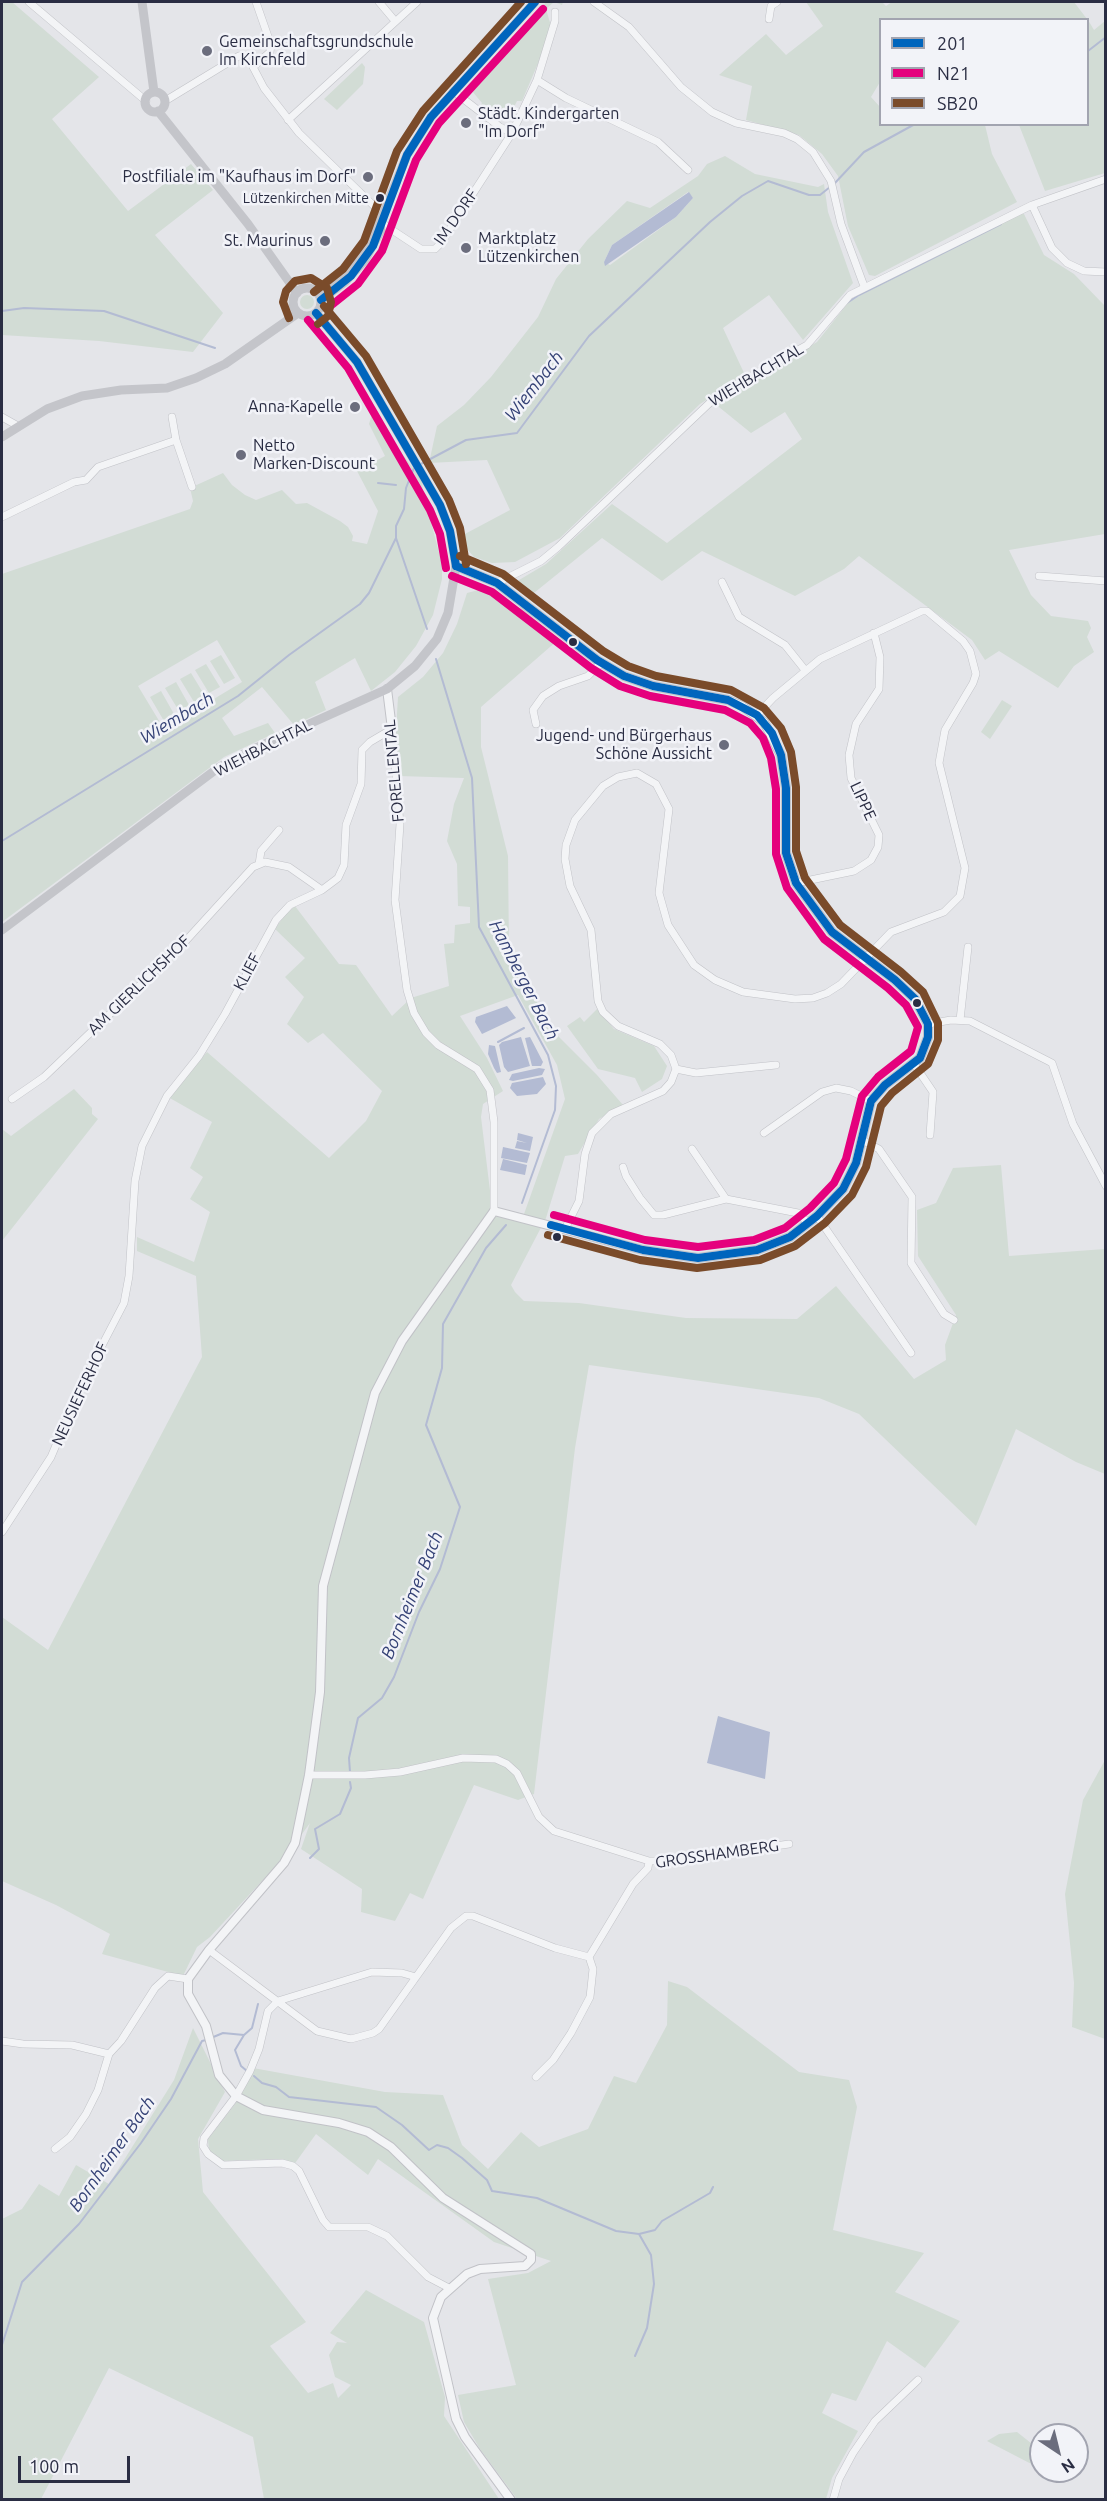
<!DOCTYPE html>
<meta charset="utf-8">
<style>
body{margin:0}
#map{position:relative;width:1107px;height:2501px;overflow:hidden;background:#e4e5e9;font-family:Ubuntu,sans-serif}
canvas{display:block}
.frame{position:absolute;inset:0;border:3px solid #2a2d43;pointer-events:none}
.legend{position:absolute;left:879px;top:18px;width:210px;height:108px;box-sizing:border-box;background:#f2f3f8;border:2px solid #a2a4b0;margin:0;padding:8px 10px;list-style:none;font-size:18px;color:#2a2d43}
.legend li{display:flex;align-items:center;gap:12px;height:30px}
.legend b{width:30px;border:2px solid #a2a4b0}
.north{position:absolute;left:1029px;top:2423px;width:60px;height:60px;box-sizing:border-box;background:#f2f3f8;border:2px solid #a2a4b0;border-radius:50%;rotate:145deg;font-size:16px;font-weight:700;line-height:24px;text-align:center;color:#2a2d43}
.north::after{content:'';display:block;margin:auto;width:21px;height:27px;background:#6b6d7d;clip-path:polygon(50% 0,100% 100%,50% 72%,0 100%)}
.scale{position:absolute;left:18px;top:2456px;width:112px;height:27px;box-sizing:border-box;border:3px solid #2a2d43;border-top:0;padding-left:8px;font-size:18px;line-height:21px;white-space:nowrap;color:#2a2d43;-webkit-text-stroke:4px #f2f3f8;paint-order:stroke}
</style>
<div id="map">
<canvas width="1107" height="2501"></canvas>
<div class="frame"></div>
<ul class="legend">
<li><b style="height:8px;background:#0065bd"></b>201</li>
<li><b style="height:8px;background:#e5007d"></b>N21</li>
<li><b style="height:8px;background:#7a4b2a"></b>SB20</li>
</ul>
<div class="north">N</div>
<div class="scale">100 m</div>
</div>
<script>
const ctx = document.querySelector('canvas').getContext('2d');
ctx.lineJoin = 'round';
function fill(path, color) {
  ctx.fillStyle = color;
  ctx.fill(path, 'evenodd');
}
function toPath(rows) {
  const path = new Path2D();
  for (const r of rows) {
    if (r.length === 3) {
      path.moveTo(r[0] + r[2], r[1]);
      path.arc(r[0], r[1], r[2], 0, 2 * Math.PI);
      continue;
    }
    path.moveTo(r[0], r[1]);
    for (let i = 2; i < r.length; i += 2) path.lineTo(r[i], r[i + 1]);
  }
  return path;
}
function strokePath(path, color, width, dash) {
  ctx.strokeStyle = color;
  ctx.lineWidth = width;
  ctx.lineCap = dash ? 'butt' : 'round';
  ctx.setLineDash(dash || []);
  ctx.stroke(path);
}
function drawText(font, color, halo, rows, align = 'center') {
  ctx.font = font + ' Ubuntu,sans-serif';
  ctx.lineWidth = 5;
  ctx.setLineDash([]);
  ctx.textBaseline = 'middle';
  ctx.strokeStyle = halo;
  ctx.fillStyle = color;
  for (const [text, x, y, turn = 0] of rows) {
    ctx.save();
    ctx.translate(x, y);
    ctx.rotate((+turn || 0) * Math.PI / 180);
    ctx.textAlign = isNaN(turn) ? turn : align;
    if (halo) ctx.strokeText(text, 0, 0);
    ctx.fillText(text, 0, 0);
    ctx.restore();
  }
}
fill(toPath([
 [2,2,12,2,99,77,52,119,128,211,191,164,213,190,155,235,223,313,193,352,99,341,2,335],
 [546,2,563,2,562,5,554,2,546,9,551,26,539,61,522,101,517,101,509,117,503,118,486,106,481,105,482,103,472,91,473,84],
 [806,2,882,2,886,6,892,2,1074,2,1087,19,880,20,880,82,871,97,880,107,880,124,985,125,992,154,1017,202,875,276,869,275,848,226,838,176,822,154,799,135,746,120,752,86,719,75,766,34,786,55,823,26],
 [1088,20,1094,30,1105,21,1105,173,1045,191,1019,125,1088,124],
 [362,63,365,67,363,84,337,110,324,99],
 [725,156,755,174,818,187,824,184,828,212,853,283,803,340,769,295,723,328,745,375,700,404,560,538,515,562,492,563,474,557,466,548,463,535,510,510,487,460,429,463,437,426,464,405,491,377,538,317,556,279,588,239,627,201,650,208,698,176,707,164],
 [688,192,693,198,676,217,610,265,604,262,612,245],
 [1021,213,1024,214,1044,255,1074,274,1105,306,1105,534,1009,550,1031,595,1051,616,1088,621,1091,628,1087,637,1094,652,1074,666,1058,688,999,651,985,660,972,640,859,556,844,569,795,596,702,551,662,581,602,538,529,597,514,583,546,564,612,504,667,543,802,439,785,412,751,433,714,403,817,342,848,303,859,296],
 [307,302,7],
 [372,414,422,480,423,492,442,564,442,579,433,615,416,646,395,672,371,691,355,658,315,682,326,710,294,725,262,687,222,718,234,736,268,723,275,733,224,757,2,922,2,574,190,509,193,501,190,488,223,473,232,485,245,495,256,500,282,490,296,504,307,503,340,521,348,527,353,536,352,541,367,544,378,511,357,471,385,456,369,424],
 [217,640,242,682,164,729,138,686],
 [486,588,514,613,521,607,558,640,481,707,481,747,508,856,509,951,553,1031,597,1075,623,1105,599,1119,578,1154,565,1156,546,1218,511,1285,515,1292,524,1301,579,1303,686,1318,797,1319,836,1286,914,1379,946,1360,945,1345,956,1315,918,1256,917,1210,936,1203,953,1168,1001,1165,1009,1256,1105,1249,1105,1474,1076,1462,1016,1429,976,1526,859,1414,819,1398,589,1365,575,1448,534,1794,518,1800,474,1785,423,1899,410,1893,395,1921,361,1912,362,1889,301,1849,310,1823,289,1852,210,1937,197,1947,183,1976,102,1954,110,1934,56,1905,2,1881,2,1617,48,1650,202,1357,196,1276,137,1251,137,1237,194,1262,210,1212,190,1199,203,1177,190,1168,212,1122,168,1097,207,1052,329,1158,366,1121,382,1091,323,1033,308,1043,287,1024,304,997,285,977,305,958,275,929,284,916,295,906,339,964,356,965,392,1016,411,998,449,986,444,944,454,943,455,925,470,923,470,907,458,906,457,864,447,841,454,804,464,778,399,776,396,730,398,697,423,677,443,653,457,624,467,593],
 [518,995,557,1065,565,1099,524,1214,492,1207,481,1117,483,1104,503,1091,487,1058,460,1016],
 [221,655,235,678,224,684,210,661],
 [206,664,220,687,209,693,195,670],
 [191,673,205,696,194,702,180,679],
 [176,682,189,705,179,711,165,688],
 [161,691,174,714,164,721,150,697],
 [1002,700,1012,706,990,739,981,732],
 [597,1009,614,1029,654,1046,667,1066,662,1079,642,1092,635,1078,598,1069,567,1026,580,1017,584,1022],
 [74,1089,92,1108,92,1114,98,1119,2,1241,2,1129,11,1136],
 [1105,1760,1105,2039,1072,2027,1074,1983,1065,1894,1083,1800],
 [668,1981,687,1987,799,2072,849,2080,857,2107,833,2230,924,2253,895,2292,960,2321,925,2368,887,2341,856,2401,832,2393,822,2413,858,2431,832,2478,826,2499,517,2499,480,2449,464,2422,458,2395,516,2385,488,2279,528,2273,551,2261,494,2242,378,2159,368,2175,316,2134,293,2166,276,2159,221,2161,209,2153,208,2139,235,2104,253,2068,385,2092,443,2095,462,2145,488,2169,521,2132,539,2147,588,2129,614,2076,636,2083,667,2025],
 [193,2028,225,2092,198,2139,203,2192,306,2322,270,2346,308,2393,333,2383,338,2398,351,2385,335,2377,329,2355,337,2342,347,2343,330,2333,366,2290,424,2322,445,2397,444,2416,499,2499,264,2499,253,2437,109,2368,41,2499,2,2499,2,2219,22,2209,39,2184,59,2196,76,2165,109,2184,174,2080],
 [1017,2432,1041,2451,1041,2469,987,2441,999,2434]
]), '#d2dcd5');
fill(toPath([
 [689,192,693,198,676,217,605,266,604,262,612,245],
 [507,1006,516,1018,482,1034,475,1022,476,1017],
 [521,1037,530,1066,508,1072,504,1067,499,1045,502,1042],
 [530,1037,543,1062,541,1066,532,1066,525,1038],
 [489,1045,495,1046,501,1072,497,1073,494,1068,488,1054],
 [539,1068,545,1069,542,1075,513,1081,509,1080,512,1074],
 [543,1077,546,1084,537,1094,517,1096,510,1088,512,1083],
 [518,1133,533,1137,530,1151,515,1148,517,1141,527,1143,517,1140],
 [503,1147,530,1153,527,1163,501,1158],
 [503,1159,527,1165,525,1175,500,1170],
 [718,1716,770,1732,765,1779,707,1763]
]), '#b3bbd3');
strokePath(toPath([
 [1088,51,1106,37],
 [834,184,864,152,915,124],
 [847,303,859,295,1001,224],
 [2,311,24,308,104,311,215,348],
 [419,465,466,440,517,433,589,336,710,222,742,196,768,181,809,195,820,195,830,187],
 [378,483,396,485],
 [396,538,427,629],
 [436,659,472,778,479,927,548,1055,556,1086,555,1110,522,1203],
 [2,841,238,696,289,655,360,604,369,593,396,538,396,526,404,509,406,488,414,468],
 [498,1042,524,1028],
 [350,1772,349,1758,358,1718,382,1698,394,1677,419,1612,440,1569,460,1507,426,1425,442,1368,443,1324,486,1248,506,1225],
 [310,1858,319,1849,315,1829,340,1814,351,1788,350,1782],
 [244,2035,235,2050,241,2066,247,2071],
 [211,2038,223,2033,244,2035,252,2028,258,2004],
 [254,2076,262,2083,276,2087,289,2097,376,2107,402,2125,429,2150,437,2145,448,2148,462,2158,487,2180,492,2191,537,2198,616,2231,639,2234,651,2255,654,2284,647,2328,635,2356],
 [639,2234,655,2230,662,2221,710,2193,713,2187],
 [2,2345,22,2282,79,2224,141,2143,171,2099,202,2041,206,2040]
]), '#b3bbd3', 2);
const minor = toPath([
 [29,2,146,101],
 [256,2,271,45,270,52,253,67,264,88,299,133,374,206,384,212],
 [379,2,395,21],
 [594,2,629,27,681,87,712,112,736,123,784,133,797,139,813,152,831,181,841,224,864,286],
 [769,19,771,6,777,2],
 [537,80,566,98,658,142,688,170],
 [453,91,500,127,512,133],
 [165,101,239,56],
 [288,120,417,2],
 [1032,205,1052,248,1067,263,1084,271,1106,272],
 [380,222,421,249,435,249,441,243,512,133,537,80,555,21,555,12],
 [2,417,18,426],
 [172,417,176,440,192,487],
 [2,517,74,482,86,480,98,467,176,440],
 [1039,576,1106,581],
 [722,582,739,617,785,645,805,670],
 [497,583,541,561,558,547,719,394,807,345,850,295,1032,205,1106,179],
 [536,724,533,710,543,696,559,686,588,676,601,663],
 [259,864,261,851,279,830],
 [796,883,854,871,871,860,878,847,879,835,851,778,849,755,856,724,879,689,880,657,874,633],
 [960,1020,968,947],
 [928,1024,951,1020,970,1021,1052,1063,1073,1124,1106,1186],
 [914,1064,933,1092,930,1135],
 [676,1069,696,1073,776,1065],
 [12,1099,44,1077,182,945,253,867,265,862,289,867,322,890],
 [764,1133,822,1092,836,1088,851,1091,871,1101],
 [862,1140,879,1149,912,1197,911,1263,944,1314,954,1320],
 [692,1149,726,1199],
 [623,1167,626,1176,640,1198,654,1215,663,1215,726,1199,798,1213,808,1223],
 [817,1216,911,1353],
 [565,1229,579,1201,585,1154,592,1133,611,1114,663,1091,671,1082,676,1069,671,1055,660,1044,618,1026,603,1012,598,1001,591,930,570,886,565,859,566,845,575,820,603,786,618,777,637,773,656,784,669,809,659,893,668,925,694,965,715,980,743,992,795,999,813,998,827,993,841,984,891,932,944,912,960,896,965,868,939,763,945,730,973,683,976,674,970,651,963,641,927,611,922,611,820,659,773,698,757,715],
 [2,1532,51,1457,82,1384,124,1303,129,1276,135,1181,142,1146,167,1096,199,1056,225,1014,276,920,290,905,322,890,338,878,344,865,346,825,361,784,362,750,370,742,392,729,400,824,395,900,407,990,414,1013,426,1033,438,1045,477,1069,490,1090,494,1122,494,1211],
 [309,1775,365,1775,400,1772,463,1758,496,1759,507,1764,517,1773,539,1817,554,1831,649,1861],
 [209,1950,317,2031,351,2039,373,2033,379,2029,451,1928,466,1916,473,1916,555,1948,589,1957],
 [416,1977,402,1973,372,1972,278,2001,268,2011,259,2049,250,2071,236,2096,204,2138,203,2146,208,2154,223,2165,282,2163,293,2166,299,2171,323,2220,329,2227,368,2227,387,2236,428,2277,449,2288],
 [2,2041,23,2044,72,2045,109,2054],
 [536,2077,553,2060,571,2033,590,1997,593,1969,589,1957,633,1884,648,1868,649,1861,670,1861,789,1844],
 [55,2149,70,2137,86,2114,98,2090,109,2054,121,2041,155,1988,168,1976,188,1979],
 [833,2500,839,2479,853,2453,875,2421,918,2380]
]);
const tertiary = toPath([
 [456,566,497,583,597,660,624,676,653,686,728,700,742,706,764,722,781,755,786,788,786,853,796,883,832,932,895,980,915,999,928,1024,928,1037,920,1058,885,1085,871,1101,856,1163,843,1189,817,1216,790,1237,757,1250,698,1258,643,1250,494,1211,402,1341,375,1393,323,1586,320,1692,309,1775,295,1843,284,1863,209,1950,188,1979,188,1994,206,2026,219,2075,236,2096,263,2110,339,2123,368,2132,391,2147,443,2198,531,2254,531,2260,525,2266,480,2269,467,2274,441,2297,433,2318,456,2419,465,2437,511,2500],
 [387,689,392,729]
]);
strokePath(minor, '#c1c2c7', 8);
strokePath(tertiary, '#c1c2c7', 10);
strokePath(minor, '#f3f4f6', 7);
strokePath(tertiary, '#f3f4f6', 8);
strokePath(toPath([
 [142,2,154,92],
 [155,102,10],
 [158,111,248,224,297,293],
 [307,302,14],
 [317,292,334,282,361,253,380,222,407,155,431,117,535,2],
 [321,300,345,282,365,260,381,230,380,222],
 [2,437,47,409,82,396,121,390,167,388,196,378,225,364,298,313],
 [2,930,218,768,249,751,387,689,415,666,437,639,448,613,456,566,450,531,440,505,357,362,316,313]
]), '#c4c5ca', 9);
strokePath(toPath([
 [321,300,351,276,373,246,407,155,431,117,535,2],
 [316,313,357,362,440,505,450,531,456,566],
 [456,566,497,583,597,660,624,676,653,686,728,700,757,715,772,733,781,755,786,788,786,853,796,883,832,932,895,980,915,999,928,1024,928,1037,920,1058,885,1085,871,1101,856,1163,843,1189,817,1216,790,1237,757,1250,698,1258,643,1250,551,1225]
]), '#0065bd', 8);
strokePath(toPath([
 [328,308,358,284,382,251,416,160,439,123,543,9],
 [308,320,348,368,430,510,440,534,446,568],
 [452,576,492,592,591,668,620,686,650,696,725,710,750,723,763,738,771,758,776,789,776,854,787,888,824,939,888,988,906,1005,918,1027,911,1051,878,1077,862,1096,846,1159,834,1183,810,1208,785,1228,754,1240,698,1247,645,1240,554,1215]
]), '#e5007d', 8);
strokePath(toPath([
 [314,292,343,269,364,241,397,151,423,111,521,2],
 [324,306,366,356,449,500,460,528,466,564],
 [289,318,283,302,286,291,295,281,311,278,327,288,331,302,328,316,318,324],
 [460,556,503,574,603,651,628,666,656,676,731,690,764,708,781,728,791,752,796,787,796,851,805,878,840,925,901,972,923,992,938,1023,938,1040,928,1064,892,1093,881,1106,866,1167,852,1195,825,1223,795,1246,760,1260,697,1268,640,1260,548,1235]
]), '#7a4b2a', 8);
for (const [x, y, r, color] of [
 [207,51,6,"#6b6d7d"],
 [466,123,6,"#6b6d7d"],
 [368,177,6,"#6b6d7d"],
 [380,198,5,"#2a2d43"],
 [325,241,6,"#6b6d7d"],
 [466,248,6,"#6b6d7d"],
 [355,407,6,"#6b6d7d"],
 [241,455,6,"#6b6d7d"],
 [573,642,5,"#2a2d43"],
 [724,745,6,"#6b6d7d"],
 [917,1003,5,"#2a2d43"],
 [557,1237,5,"#2a2d43"]
]) {
  const dot = new Path2D();
  dot.arc(x, y, r, 0, 2 * Math.PI);
  ctx.fillStyle = color;
  ctx.fill(dot);
  strokePath(dot, '#f2f3f8', 2);
}
drawText('14px', '#2a2d43', '#f2f3f8', [
 ["Lützenkirchen Mitte",369,198]
], 'right');
drawText('16px', '#2a2d43', '#f2f3f8', [
 ["Gemeinschaftsgrundschule",219,42],
 ["Im Kirchfeld",219,60],
 ["Städt. Kindergarten",478,114],
 ["\"Im Dorf\"",478,132],
 ["Postfiliale im \"Kaufhaus im Dorf\"",356,177,"right"],
 ["Marktplatz",478,239],
 ["Lützenkirchen",478,257],
 ["St. Maurinus",313,241,"right"],
 ["Anna-Kapelle",343,407,"right"],
 ["Netto",253,446],
 ["Marken-Discount",253,464],
 ["Jugend- und Bürgerhaus",712,736,"right"],
 ["Schöne Aussicht",712,754,"right"]
], 'left');
drawText('16px', '#2a2d43', '#f2f3f8', [
 ["IM DORF",456,217,-55],
 ["WIEHBACHTAL",756,375,-31],
 ["WIEHBACHTAL",263,748,-27],
 ["FORELLENTAL",394,771,-95],
 ["LIPPE",863,801,65],
 ["KLIEF",247,972,-62],
 ["AM GIERLICHSHOF",139,985,-44],
 ["NEUSIEFERHOF",80,1394,-65],
 ["GROSSHAMBERG",717,1854,-8]
]);
drawText('italic 18px', '#354276', '#f2f3f8', [
 ["Wiembach",534,386,-52],
 ["Wiembach",177,718,-31],
 ["Hamberger Bach",524,980,63],
 ["Bornheimer Bach",412,1595,-68],
 ["Bornheimer Bach",112,2154,-55]
]);
</script>
